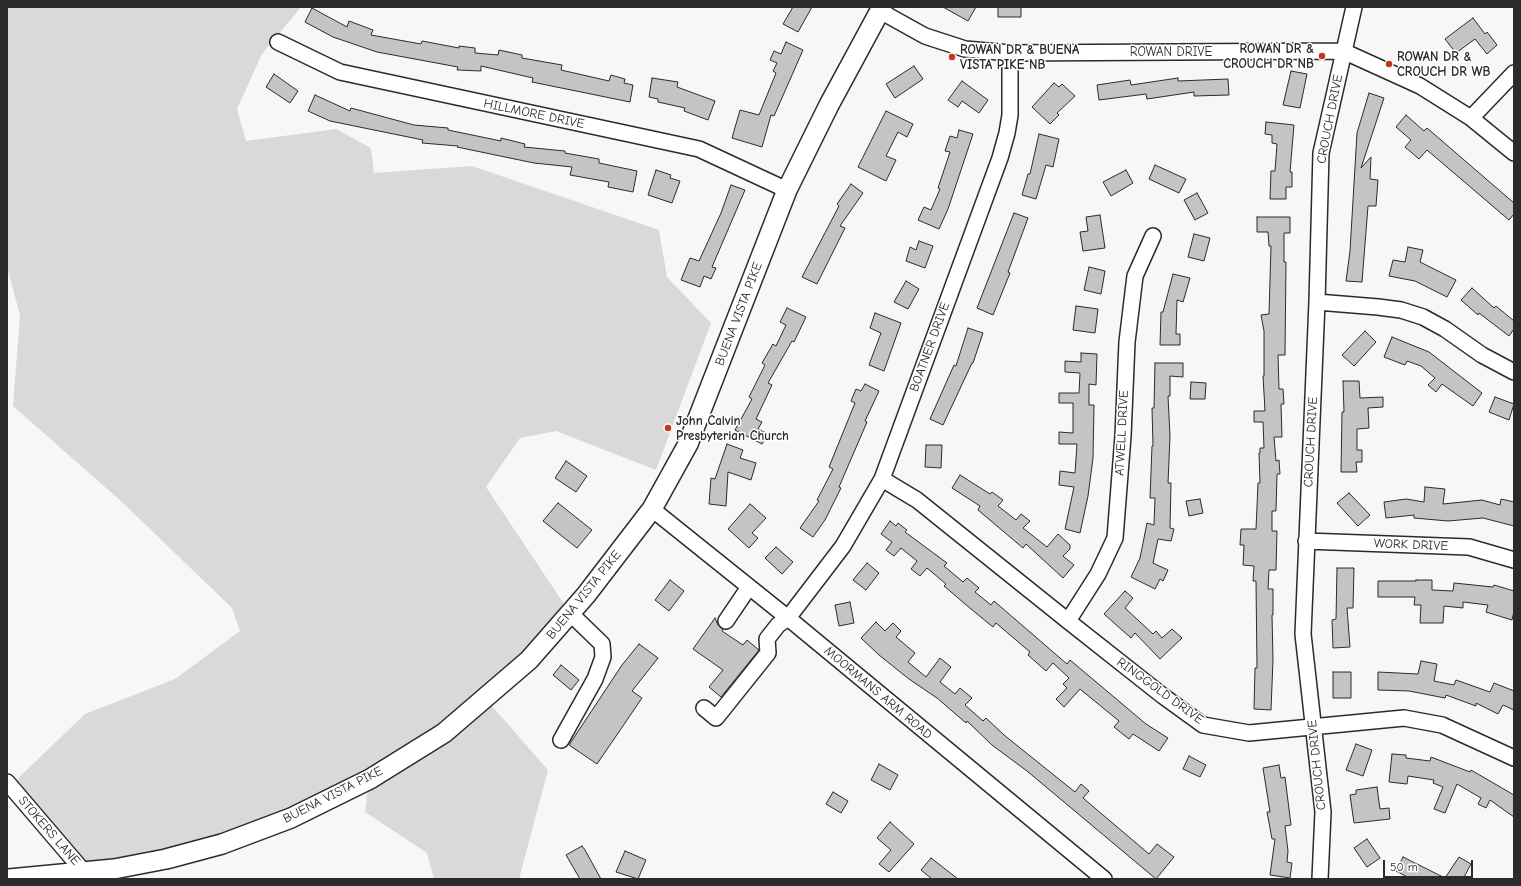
<!DOCTYPE html>
<style>
body{margin:0}
#map{position:relative;width:1521px;height:886px;overflow:hidden;background:#f7f7f7;font-family:"Comic Neue",sans-serif}
canvas{display:block}
.frame{position:absolute;inset:0;border:8px solid #2b2b2b;pointer-events:none}
.scale{position:absolute;left:1383px;top:860px;width:90px;height:18px;box-sizing:border-box;border:2px solid #2b2b2b;border-top:0;padding-left:5px;font-size:12px;line-height:14px;white-space:nowrap;color:#2b2b2b;-webkit-text-stroke:3px #fff;paint-order:stroke}
</style>
<div id="map">
<canvas width="1521" height="886"></canvas>
<div class="frame"></div>
<div class="scale">50 m</div>
</div>
<script>
const ctx = document.querySelector('canvas').getContext('2d');
ctx.lineJoin = 'round';
function fill(path, color) {
  ctx.fillStyle = color;
  ctx.fill(path, 'evenodd');
}
function toPath(rows) {
  const path = new Path2D();
  for (const r of rows) {
    path.moveTo(r[0], r[1]);
    for (let i = 2; i < r.length; i += 2) path.lineTo(r[i], r[i + 1]);
  }
  return path;
}
function strokePath(path, color, width, dash) {
  ctx.strokeStyle = color;
  ctx.lineWidth = width;
  ctx.lineCap = dash ? 'butt' : 'round';
  ctx.setLineDash(dash || []);
  ctx.stroke(path);
}
function drawText(font, color, halo, rows, align = 'center') {
  ctx.font = font + ' "Comic Neue",sans-serif';
  ctx.lineWidth = 3;
  ctx.setLineDash([]);
  ctx.textBaseline = 'middle';
  ctx.strokeStyle = halo;
  ctx.fillStyle = color;
  for (const [text, x, y, turn = 0] of rows) {
    ctx.save();
    ctx.translate(x, y);
    ctx.rotate((+turn || 0) * Math.PI / 180);
    ctx.textAlign = isNaN(turn) ? turn : align;
    if (halo) ctx.strokeText(text, 0, 0);
    ctx.fillText(text, 0, 0);
    ctx.restore();
  }
}
fill(toPath([
 [7,7,301,7,262,54,237,109,246,141,336,129,371,148,374,173,472,166,659,230,667,277,711,323,656,470,556,431,520,438,486,487,570,613,485,698,548,770,519,879,434,879,427,853,365,812,369,779,291,818,85,873,10,786,85,714,175,679,240,631,232,608,122,502,13,406,20,315,7,267]
]), '#d9d9d9');
const building = toPath([
 [793,7,812,7,798,32,783,24,793,7],
 [943,7,976,7,968,21,943,7],
 [998,7,1021,7,1021,17,998,17,998,7],
 [312,8,347,27,349,21,373,30,371,35,421,44,422,41,459,48,459,46,475,48,475,53,498,55,499,50,522,55,522,58,562,65,561,70,609,81,611,75,625,79,624,83,633,85,630,102,532,82,533,78,481,66,481,71,457,70,458,67,377,52,333,37,305,22,312,8],
 [1473,18,1485,34,1487,32,1497,45,1487,54,1475,39,1456,53,1445,39,1473,18],
 [786,42,803,50,774,116,771,115,762,147,732,138,740,110,759,115,776,73,773,71,777,63,770,60,774,51,781,54,786,42],
 [914,66,923,79,895,98,886,84,914,66],
 [1291,71,1307,74,1300,108,1283,105,1291,71],
 [274,74,298,91,290,103,266,87,274,74],
 [652,78,678,82,677,87,715,101,708,120,684,111,685,108,658,102,658,99,649,97,652,78],
 [1178,78,1178,81,1228,79,1229,95,1194,96,1194,92,1147,99,1146,94,1099,100,1097,85,1130,80,1131,85,1178,78],
 [962,81,988,100,979,113,962,101,958,107,948,100,962,81],
 [1054,83,1059,87,1062,84,1075,96,1057,113,1059,115,1050,124,1032,107,1054,83],
 [1369,93,1384,98,1361,168,1371,157,1370,179,1378,180,1376,206,1368,206,1362,282,1346,281,1350,251,1357,133,1369,93],
 [315,95,350,111,351,108,414,125,448,128,448,130,501,141,501,138,525,144,524,147,565,151,565,153,599,159,599,163,637,171,633,192,608,187,609,182,570,175,572,167,534,163,457,147,458,146,422,143,423,140,330,121,308,111,315,95],
 [886,111,913,124,907,137,898,132,886,156,896,160,886,181,858,167,886,111],
 [1406,115,1424,131,1427,128,1514,203,1514,214,1509,220,1427,150,1419,159,1405,147,1411,140,1396,127,1406,115],
 [1266,122,1294,125,1290,172,1292,172,1292,187,1286,187,1286,199,1270,199,1271,171,1275,171,1277,144,1272,143,1272,135,1265,134,1266,122],
 [959,130,973,134,948,209,939,229,918,220,924,207,931,210,940,189,938,188,950,152,945,151,950,136,957,138,959,130],
 [1039,134,1059,139,1053,167,1046,165,1036,199,1022,195,1028,174,1030,174,1039,134],
 [1155,165,1186,179,1179,193,1149,179,1155,165],
 [656,170,671,175,670,178,680,181,672,203,648,195,656,170],
 [1126,170,1133,183,1111,196,1103,182,1126,170],
 [851,184,863,193,840,226,845,228,817,284,802,277,839,206,837,204,851,184],
 [731,185,745,190,712,267,716,268,711,279,704,276,700,287,681,280,690,258,699,261,721,213,731,185],
 [1197,193,1208,213,1195,220,1184,200,1197,193],
 [1014,213,1028,218,1008,272,1010,273,993,315,977,308,1014,213],
 [1100,215,1105,248,1083,251,1080,232,1088,231,1086,217,1100,215],
 [1257,217,1290,217,1290,233,1284,233,1284,262,1286,262,1285,355,1278,355,1279,389,1283,389,1284,404,1281,404,1282,437,1274,437,1276,461,1279,460,1280,474,1277,474,1276,511,1272,511,1272,531,1277,531,1276,570,1269,570,1268,589,1273,589,1273,615,1272,615,1273,660,1271,710,1254,709,1255,668,1257,668,1256,581,1253,581,1254,566,1243,565,1244,545,1240,545,1241,529,1256,529,1258,483,1260,483,1259,453,1260,453,1260,448,1264,448,1263,422,1254,422,1254,411,1265,411,1263,376,1264,376,1264,331,1261,315,1269,314,1271,246,1269,246,1268,232,1257,232,1257,217],
 [1194,234,1210,238,1204,261,1188,257,1194,234],
 [919,241,933,246,925,268,906,261,910,247,916,250,919,241],
 [1408,247,1423,250,1420,262,1456,280,1447,297,1415,281,1389,276,1393,260,1405,262,1408,247],
 [1089,267,1105,271,1101,294,1084,290,1089,267],
 [1173,274,1190,278,1183,302,1177,300,1176,334,1180,334,1180,345,1160,345,1161,312,1163,312,1173,274],
 [906,281,919,289,908,309,894,302,906,281],
 [1472,288,1494,308,1496,306,1514,321,1514,329,1509,336,1479,313,1478,315,1461,300,1472,288],
 [1076,306,1098,309,1095,333,1073,330,1076,306],
 [787,308,806,317,794,342,792,341,768,383,772,385,756,419,762,422,758,429,768,434,762,444,735,430,752,399,749,397,765,365,762,363,773,344,776,346,786,325,780,322,787,308],
 [875,313,901,323,884,371,869,365,881,333,870,328,875,313],
 [968,328,983,333,973,363,972,363,943,425,930,419,954,365,956,366,968,328],
 [1365,331,1376,342,1354,366,1342,355,1365,331],
 [1392,337,1429,352,1482,393,1473,406,1442,384,1436,392,1428,385,1435,378,1421,366,1407,361,1405,365,1384,357,1392,337],
 [1081,353,1097,354,1096,385,1089,384,1089,405,1094,405,1093,458,1088,496,1080,533,1065,529,1074,487,1059,485,1060,471,1075,473,1077,444,1059,444,1059,432,1073,433,1073,403,1059,403,1059,393,1079,393,1080,373,1065,372,1065,361,1081,362,1081,353],
 [1155,363,1183,363,1183,377,1170,376,1170,396,1168,396,1170,436,1168,483,1171,483,1170,528,1174,529,1171,541,1158,539,1153,563,1168,570,1163,581,1160,579,1155,589,1131,577,1140,558,1147,523,1154,525,1155,498,1150,498,1152,446,1153,446,1152,408,1154,408,1155,363],
 [1343,381,1359,381,1360,398,1383,397,1383,407,1368,408,1369,428,1357,429,1357,450,1362,450,1362,462,1356,462,1357,472,1341,472,1342,412,1344,412,1343,381],
 [1191,382,1206,383,1205,399,1190,399,1191,382],
 [865,384,879,391,865,421,867,422,839,487,841,488,825,520,813,537,800,528,819,501,817,500,833,469,829,467,855,403,851,401,856,389,861,391,865,384],
 [1495,397,1514,404,1509,420,1489,412,1495,397],
 [727,444,743,450,740,458,756,463,751,480,728,472,726,506,709,504,711,478,715,479,727,444],
 [926,445,942,445,941,468,925,467,926,445],
 [566,461,587,476,576,492,555,478,566,461],
 [960,475,990,494,992,492,1003,500,998,506,1016,520,1021,514,1030,521,1023,528,1047,547,1058,534,1070,545,1070,549,1063,556,1074,565,1063,578,1026,544,1023,548,978,510,980,506,952,488,960,475],
 [1425,487,1445,489,1443,504,1482,500,1500,505,1501,499,1514,502,1514,526,1483,518,1448,521,1414,518,1414,515,1386,518,1384,502,1406,499,1424,502,1425,487],
 [1349,493,1370,515,1358,526,1337,503,1349,493],
 [1200,499,1203,513,1189,516,1186,501,1200,499],
 [558,503,592,530,577,548,543,521,558,503],
 [750,504,766,518,752,533,758,538,749,548,728,529,750,504],
 [890,521,896,526,898,523,907,530,905,532,947,563,944,566,963,582,967,578,979,588,975,592,991,605,994,601,1067,664,1070,660,1146,724,1168,738,1159,751,1133,734,1129,739,1114,727,1119,721,1080,689,1064,707,1056,699,1067,688,1063,684,1069,678,1053,663,1046,671,1028,655,1030,652,996,623,993,627,971,609,944,586,946,584,927,568,920,576,911,569,917,561,901,548,894,556,886,550,892,542,881,534,890,521],
 [776,547,793,562,782,574,765,558,776,547],
 [867,563,879,573,866,590,853,580,867,563],
 [1337,568,1354,568,1353,608,1347,608,1350,647,1333,648,1332,620,1336,619,1337,568],
 [670,580,684,591,669,611,655,600,670,580],
 [1416,580,1432,580,1432,590,1453,591,1454,583,1493,587,1494,585,1514,591,1514,611,1512,620,1486,612,1488,605,1463,602,1463,608,1444,606,1443,623,1420,623,1421,605,1414,605,1415,597,1378,597,1378,581,1416,581,1416,580],
 [1125,591,1133,598,1125,608,1153,634,1156,631,1162,638,1172,629,1182,638,1160,659,1135,633,1131,638,1104,614,1125,591],
 [850,602,854,623,839,626,835,605,850,602],
 [715,618,718,625,723,629,722,631,743,645,747,640,759,650,721,697,709,687,723,670,693,649,715,618],
 [876,622,885,631,893,623,901,631,896,637,915,653,908,662,926,677,940,658,951,667,940,682,955,694,960,688,972,698,965,705,983,721,986,718,1004,735,1075,792,1081,784,1089,791,1083,798,1149,854,1157,844,1174,857,1156,879,1027,771,992,745,967,721,966,723,937,698,909,679,879,655,861,638,876,622],
 [639,644,658,658,632,691,642,698,597,764,569,745,622,665,639,644],
 [1421,661,1437,664,1434,681,1454,685,1456,680,1490,692,1494,683,1514,691,1514,710,1503,705,1498,714,1476,703,1476,706,1446,695,1445,698,1409,691,1378,690,1378,672,1418,674,1421,661],
 [561,665,579,680,571,690,553,675,561,665],
 [1333,672,1351,672,1351,698,1333,698,1333,672],
 [1356,744,1372,750,1363,776,1346,770,1356,744],
 [1392,754,1406,755,1406,758,1430,761,1431,757,1470,772,1471,770,1514,795,1514,817,1490,800,1486,808,1478,804,1481,798,1457,784,1445,813,1434,809,1443,787,1433,783,1434,780,1408,776,1407,784,1389,782,1392,754],
 [1189,756,1206,765,1200,777,1183,769,1189,756],
 [879,764,898,775,890,790,871,780,879,764],
 [1279,765,1281,778,1285,777,1291,825,1285,826,1288,851,1287,862,1292,863,1290,878,1270,875,1275,839,1272,839,1267,812,1270,812,1263,768,1279,765],
 [1377,787,1380,809,1389,808,1390,819,1354,823,1350,795,1356,794,1356,790,1377,787],
 [833,792,848,801,841,813,826,804,833,792],
 [890,822,914,844,889,872,879,864,891,850,877,838,890,822],
 [1367,839,1380,858,1367,867,1354,848,1367,839],
 [582,846,585,850,601,879,580,879,566,855,582,846],
 [625,851,646,860,638,879,616,872,625,851],
 [1403,857,1445,878,1459,857,1471,864,1463,879,1411,879,1396,871,1403,857],
 [931,858,958,879,932,879,921,870,931,858]
]);
fill(building, '#c4c4c4');
strokePath(building, '#2b2b2b', 1);
const minor = toPath([
 [880,11,925,36,965,49,1010,53,1343,51,1420,86,1471,118,1514,153],
 [278,42,340,72,699,149,787,190],
 [1471,118,1514,73],
 [1317,302,1378,307,1401,310,1423,317,1445,329,1482,355,1514,372],
 [882,479,917,500,1068,621,1163,696,1203,725,1249,733,1404,718,1442,725,1514,758],
 [652,509,788,618,1104,879],
 [1306,541,1469,547,1514,560],
 [726,621,749,587],
 [1068,621,1098,574,1115,538,1123,436,1127,342,1135,276,1153,236],
 [704,708,716,718,768,653,767,639,778,625,788,618,843,546,882,479,1000,158,1007,133,1010,115,1010,53],
 [561,740,595,679,603,657,602,644,570,613],
 [7,782,90,879],
 [1320,879,1323,812,1303,634,1317,302,1321,153,1354,7]
]);
const major = toPath([
 [9,879,114,869,166,859,222,844,291,818,370,779,444,733,529,660,586,595,652,509,688,444,787,190,829,105,882,7]
]);
strokePath(minor, '#2b2b2b', 18);
strokePath(major, '#2b2b2b', 22);
strokePath(minor, '#fff', 15);
strokePath(major, '#fff', 19);
for (const [x, y, r, color] of [
 [1322,56,4,"#c8321e"],
 [952,57,4,"#c8321e"],
 [1389,64,4,"#c8321e"],
 [668,428,4,"#c8321e"]
]) {
  const dot = new Path2D();
  dot.arc(x, y, r, 0, 2 * Math.PI);
  ctx.fillStyle = color;
  ctx.fill(dot);
  strokePath(dot, '#fff', 1.5);
}
drawText('bold 13px', '#2b2b2b', '#fff', [
 ["ROWAN DR &",1314,49,"right"],
 ["CROUCH DR NB",1314,64,"right"],
 ["ROWAN DR & BUENA",960,50],
 ["VISTA PIKE NB",960,65],
 ["ROWAN DR &",1397,57],
 ["CROUCH DR WB",1397,72],
 ["John Calvin",676,421],
 ["Presbyterian Church",676,436]
], 'left');
drawText('13px', '#2b2b2b', '#fff', [
 ["ROWAN DRIVE",1171,52],
 ["HILLMORE DRIVE",534,114,12],
 ["CROUCH DRIVE",1330,119,-79],
 ["BUENA VISTA PIKE",739,314,-69],
 ["BOATNER DRIVE",930,347,-70],
 ["ATWELL DRIVE",1122,433,-87],
 ["CROUCH DRIVE",1311,442,-87],
 ["WORK DRIVE",1411,545,2],
 ["BUENA VISTA PIKE",584,595,-51],
 ["RINGGOLD DRIVE",1160,691,36],
 ["MOORMANS ARM ROAD",878,693,40],
 ["CROUCH DRIVE",1317,765,-96],
 ["BUENA VISTA PIKE",333,795,-27],
 ["STOKERS LANE",49,831,49]
]);
</script>
